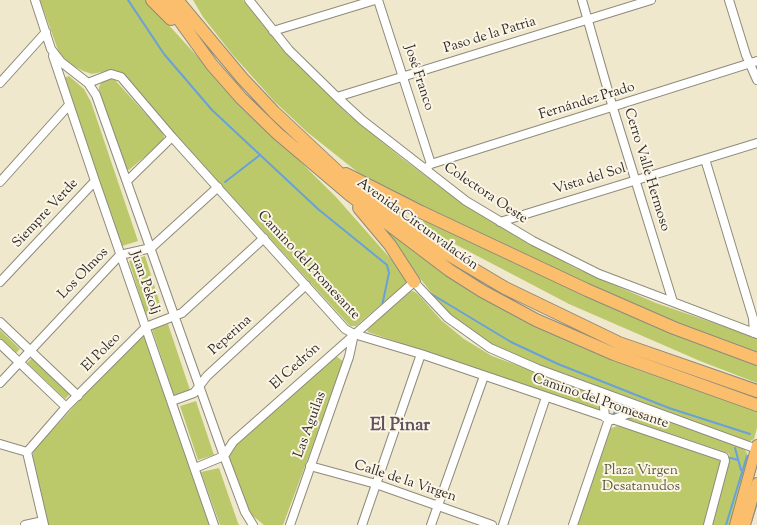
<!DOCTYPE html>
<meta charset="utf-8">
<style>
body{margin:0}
canvas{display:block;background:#f0e8cc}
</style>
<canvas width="757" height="525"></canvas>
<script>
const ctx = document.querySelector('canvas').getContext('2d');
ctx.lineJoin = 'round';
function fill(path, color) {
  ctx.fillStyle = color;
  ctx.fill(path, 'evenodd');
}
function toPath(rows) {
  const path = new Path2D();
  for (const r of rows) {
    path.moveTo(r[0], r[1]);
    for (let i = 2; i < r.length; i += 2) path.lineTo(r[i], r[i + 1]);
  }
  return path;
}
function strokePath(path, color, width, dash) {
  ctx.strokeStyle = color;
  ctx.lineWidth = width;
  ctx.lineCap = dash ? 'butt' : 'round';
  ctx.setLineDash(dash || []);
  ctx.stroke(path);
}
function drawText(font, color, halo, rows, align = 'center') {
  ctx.font = font + ' "Sorts Mill Goudy",serif';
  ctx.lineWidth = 4;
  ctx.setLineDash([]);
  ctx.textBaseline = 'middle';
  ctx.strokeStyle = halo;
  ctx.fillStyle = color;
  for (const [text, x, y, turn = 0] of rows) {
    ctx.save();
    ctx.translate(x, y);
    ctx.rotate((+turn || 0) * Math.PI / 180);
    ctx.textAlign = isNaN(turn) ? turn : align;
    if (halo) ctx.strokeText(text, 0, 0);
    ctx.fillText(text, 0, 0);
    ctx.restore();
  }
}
fill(toPath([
 [40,0,146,0,226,88,336,197,405,275,407,281,405,284,356,326,350,326,119,73,111,70,92,74,83,71,70,64,59,53],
 [193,0,243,0,294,61,349,115,403,159,459,201,517,236,575,268,656,303,757,338,757,355,661,317,547,266,378,185,360,174,307,132,274,101,232,54,203,17],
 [69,76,84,89,91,102,138,241,122,246,64,78],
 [109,79,115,80,163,133,164,137,163,141,129,170,126,169,99,95,99,87,102,81],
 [364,208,425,259,586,347,636,369,744,406,754,408,757,397,757,428,754,439,748,442,538,365,494,346,446,311],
 [428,219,685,339,757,365,757,383,700,361,569,304,426,229,423,221],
 [145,256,162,310,146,315,129,261],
 [413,291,418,294,441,320,464,339,492,356,598,395,601,399,602,409,599,411,368,332,366,328,407,292],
 [168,324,190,390,174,395,152,329],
 [0,330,20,349,15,354,0,339],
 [144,336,147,339,211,525,48,525,32,457,34,450,136,339],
 [336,356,344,362,283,525,264,525,248,512,228,461,230,450],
 [32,358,70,394,65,399,27,363],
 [196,401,214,455,198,460,180,406],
 [645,413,744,449,747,453,748,457,730,525,712,525,730,456,728,453,627,419,627,416],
 [620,425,721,461,705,525,577,525,609,429],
 [219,468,238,523,239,525,220,525,201,472]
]), '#bcc96b');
strokePath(toPath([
 [128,0,164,54,212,110,318,209,387,265,389,273,382,306],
 [225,182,260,155],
 [428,292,511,342,558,364,669,408,750,434],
 [613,415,619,404],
 [735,448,741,470],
 [727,457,738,460],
 [751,522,757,503],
 [726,525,747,456]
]), '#69a1d8', 2);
const minor = toPath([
 [35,0,51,49,61,62,88,83,96,95,224,456,245,512,253,525],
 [249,0,289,50,337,97,362,120,466,201,533,241,599,274,757,334],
 [378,0,431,164],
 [582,0,613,108,673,302],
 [729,0,746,55,757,80],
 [273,31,375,0],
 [53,56,95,181,214,525],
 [0,83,46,32],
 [88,83,111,74,121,77,172,137,345,329,354,334,421,354,724,457,725,461,708,525],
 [337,97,651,0],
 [705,159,753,318,754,333],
 [425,169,431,164,757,61],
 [127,181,172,137],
 [0,182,69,105],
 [500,222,757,143],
 [0,282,95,181],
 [0,322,78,396],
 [0,344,66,407],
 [0,383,120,255,151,248,218,187],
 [597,392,603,397,605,417],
 [172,401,194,393,207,376,306,285],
 [612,420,627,414,648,411],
 [0,444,27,452],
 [310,466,376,484,492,525],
 [195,468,224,456,233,442,414,282,448,318,490,348,538,369,757,449],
 [25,525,43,521],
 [44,525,27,452,66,407,146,327,182,313,264,238],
 [290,525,349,357,354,334],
 [362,525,421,354],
 [431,525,484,376],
 [503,525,546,397],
 [573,525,609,419]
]);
const major = toPath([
 [735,525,757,445],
 [745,525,757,483]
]);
const highway = toPath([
 [152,0,171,19],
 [165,0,212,65,241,98,277,133,350,195,449,270,482,291,536,320,614,354,757,405],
 [177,0,242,78,274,112,354,187,436,247,505,288,619,343,757,391],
 [346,174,421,212,587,290,674,328,757,359],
 [359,208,390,245,414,282]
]);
strokePath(minor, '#8e8a7c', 10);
strokePath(major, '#8e8a7c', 12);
strokePath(highway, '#8e8a7c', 14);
strokePath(minor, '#fff', 8);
strokePath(major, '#fabe6d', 10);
strokePath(highway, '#fabe6d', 12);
drawText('14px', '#2b2b2b', '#fcf5e5', [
 ["Paso de la Patria",490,36,-17],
 ["José Franco",418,78,72],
 ["Fernández Prado",587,102,-17],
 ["Cerro Valle Hermoso",646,170,73],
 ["Vista del Sol",590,180,-17],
 ["Colectora Oeste",485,194,34],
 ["Siempre Verde",46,214,-47],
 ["Avenida Circunvalación",417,225,36],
 ["Camino del Promesante",308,266,47],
 ["Los Olmos",84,274,-46],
 ["Juan Pekolj",144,283,71],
 ["Peperina",231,336,-42],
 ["El Poleo",102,353,-45],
 ["El Cedrón",296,367,-42],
 ["Camino del Promesante",600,402,19],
 ["Las Aguilas",311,425,-70],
 ["Calle de la Virgen",405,482,18]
]);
drawText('14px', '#565a3e', '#fcf5e5', [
 ["Plaza Virgen",641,472],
 ["Desatanudos",641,488]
]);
drawText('bold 18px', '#60525d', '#fcf5e5', [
 ["El Pinar",400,427]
]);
</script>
